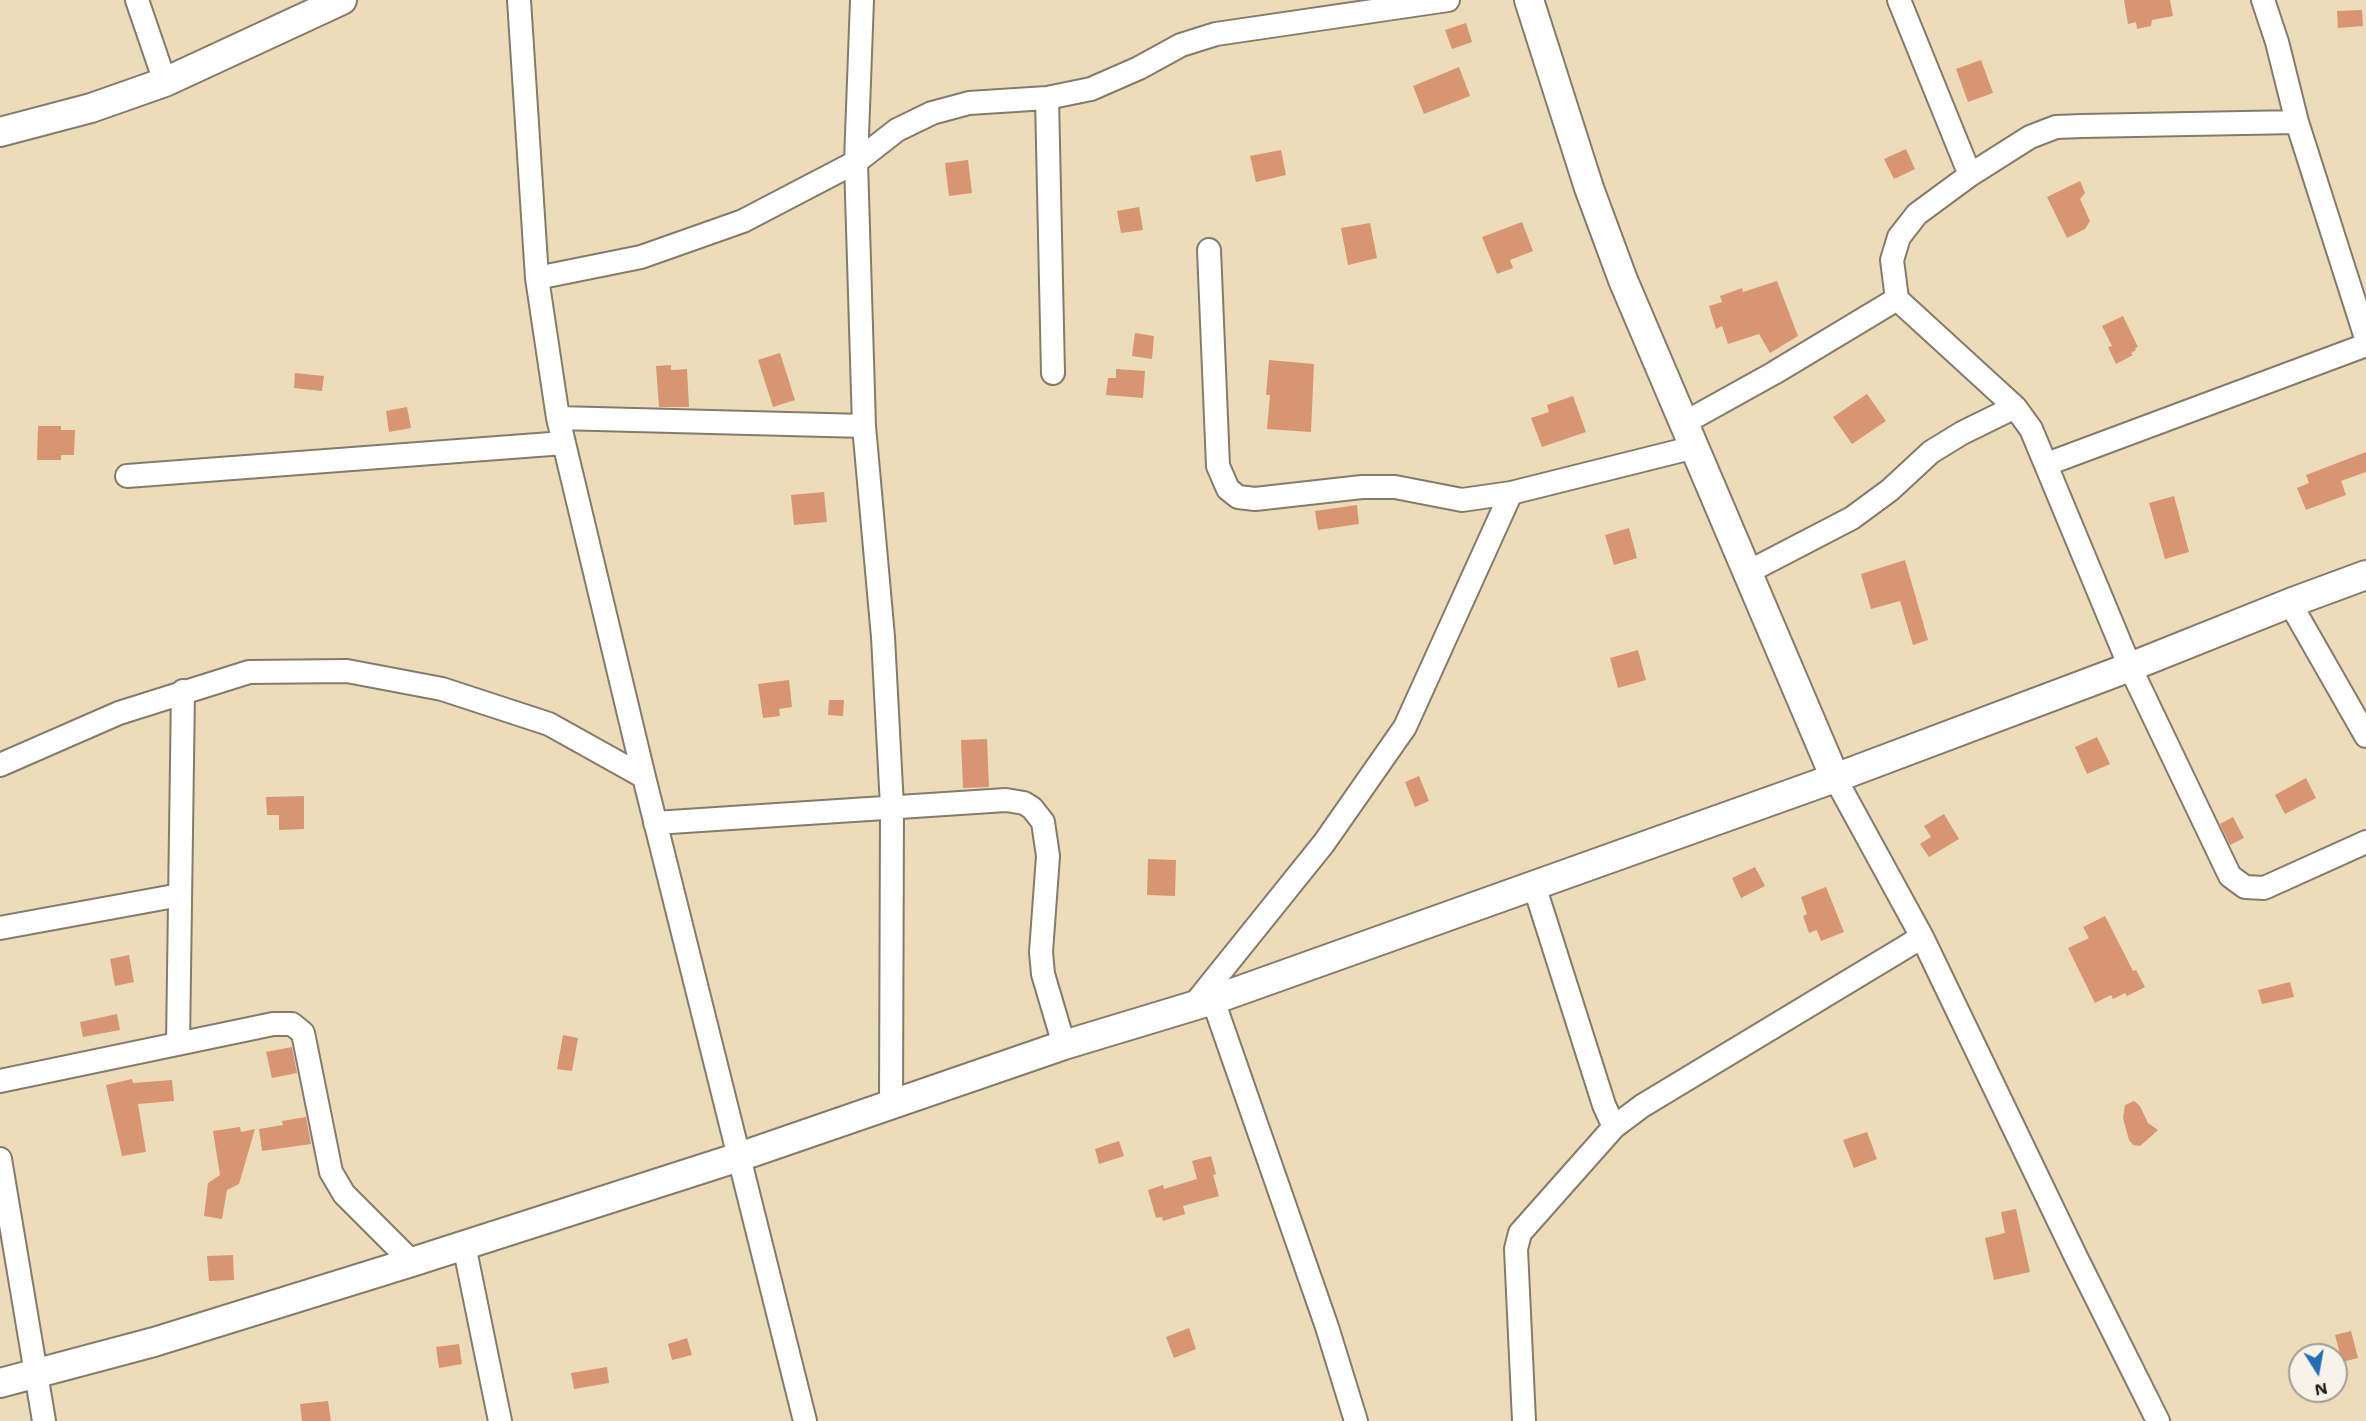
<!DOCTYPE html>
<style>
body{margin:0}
#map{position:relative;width:2366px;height:1421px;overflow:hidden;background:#eddcb9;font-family:"Shantell Sans",sans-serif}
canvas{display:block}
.north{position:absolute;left:2288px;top:1343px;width:60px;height:60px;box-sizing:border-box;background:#f7f3e8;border:2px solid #9f9d96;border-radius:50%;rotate:169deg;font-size:16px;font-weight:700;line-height:24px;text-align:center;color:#1c1c1c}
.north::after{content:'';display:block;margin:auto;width:21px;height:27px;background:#1f6fb2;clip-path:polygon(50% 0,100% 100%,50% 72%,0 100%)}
</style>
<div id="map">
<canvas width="2366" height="1421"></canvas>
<div class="north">N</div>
</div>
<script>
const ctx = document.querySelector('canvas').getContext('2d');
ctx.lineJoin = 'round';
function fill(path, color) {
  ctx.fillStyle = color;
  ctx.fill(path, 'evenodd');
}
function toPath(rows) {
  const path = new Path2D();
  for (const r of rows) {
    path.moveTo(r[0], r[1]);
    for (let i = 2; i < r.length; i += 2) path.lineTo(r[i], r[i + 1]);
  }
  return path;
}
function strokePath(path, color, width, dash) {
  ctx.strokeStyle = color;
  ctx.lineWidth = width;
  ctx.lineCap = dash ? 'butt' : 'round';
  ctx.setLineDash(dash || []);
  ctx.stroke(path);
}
fill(toPath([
 [2124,0,2170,0,2173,16,2152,20,2151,26,2137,29,2136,22,2128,24],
 [2362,10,2363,26,2338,28,2337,11],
 [1466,23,1472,42,1452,49,1445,30],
 [1981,60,1993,93,1968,102,1956,69],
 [1459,67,1470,96,1424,114,1413,86],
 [1906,149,1915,169,1894,179,1884,159],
 [1281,150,1286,175,1256,182,1250,156],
 [968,160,972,193,949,196,945,163],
 [2080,181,2085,193,2080,199,2090,221,2085,229,2067,238,2047,197],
 [1139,207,1143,230,1121,233,1117,211],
 [1522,222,1533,251,1510,260,1513,268,1497,274,1482,237],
 [1370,223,1377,258,1348,265,1341,228],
 [1777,281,1798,336,1770,353,1759,334,1728,344,1722,326,1716,329,1709,306,1722,302,1720,296,1742,288,1743,292],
 [2123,316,2138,347,2135,348,2136,350,2131,353,2133,355,2116,364,2108,347,2112,346,2102,326],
 [1135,333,1154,336,1152,359,1132,356],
 [780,353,795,400,773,407,758,360],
 [1269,360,1314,364,1311,432,1267,429,1270,395,1266,395],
 [671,365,671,370,687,369,689,407,659,407,656,366],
 [1116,369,1145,371,1143,398,1106,395,1108,378,1116,378],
 [295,373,324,376,322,391,294,388],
 [1867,394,1886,421,1852,444,1833,417],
 [1573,396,1586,432,1542,447,1531,418,1549,412,1547,405],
 [407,407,411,428,389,432,386,411],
 [38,426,61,426,61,430,75,430,74,455,61,455,61,460,37,460],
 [2366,452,2366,472,2341,481,2346,495,2306,510,2297,488,2309,483,2306,475],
 [824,492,827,522,794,525,791,495],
 [2174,496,2189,552,2165,559,2149,503],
 [1357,505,1359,524,1318,530,1315,511],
 [1629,528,1637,558,1614,565,1605,535],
 [1905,560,1928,640,1913,645,1900,601,1871,609,1861,574],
 [1638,650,1646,680,1618,688,1610,658],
 [789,680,792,707,779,709,780,716,763,718,758,684],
 [829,700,844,700,843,716,828,715],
 [2097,737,2110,764,2087,774,2075,747],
 [987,739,989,787,963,788,961,740],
 [1419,776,1429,801,1415,807,1405,782],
 [2306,778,2316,798,2285,814,2275,795],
 [304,796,304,829,279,830,279,815,267,815,266,797],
 [1944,814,1959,839,1929,857,1920,844,1931,837,1924,826],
 [2233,817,2244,838,2230,845,2220,824],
 [1148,859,1176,860,1175,896,1147,895],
 [1755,867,1765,886,1741,898,1732,878],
 [1826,887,1844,932,1821,941,1817,930,1809,933,1803,916,1807,914,1801,897],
 [2105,916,2133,971,2136,970,2145,987,2127,996,2125,993,2113,999,2111,995,2095,1003,2068,948,2089,938,2083,927],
 [129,955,134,982,115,986,110,959],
 [2290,982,2294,997,2262,1004,2258,990],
 [117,1014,120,1030,83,1037,80,1022],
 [563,1035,578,1038,572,1071,557,1069],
 [292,1047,297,1073,272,1078,266,1052],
 [132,1079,133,1083,172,1080,174,1101,138,1104,146,1152,122,1156,106,1085],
 [2134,1101,2140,1106,2148,1123,2158,1130,2140,1146,2133,1145,2129,1140,2123,1118,2125,1105],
 [306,1117,311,1144,262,1151,259,1129,283,1125,282,1121],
 [240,1127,241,1132,255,1129,239,1184,227,1190,222,1219,204,1216,208,1183,220,1175,213,1131],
 [1867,1132,1877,1159,1854,1168,1843,1140],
 [1119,1141,1124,1156,1099,1164,1095,1149],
 [1211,1156,1216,1174,1213,1175,1219,1196,1183,1206,1185,1214,1163,1221,1162,1217,1156,1218,1148,1190,1163,1185,1164,1189,1197,1179,1192,1161],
 [2016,1209,2030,1272,1994,1280,1985,1238,2005,1233,2001,1212],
 [233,1255,234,1280,209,1281,207,1256],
 [1189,1328,1196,1349,1174,1358,1166,1337],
 [2351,1331,2358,1358,2342,1362,2335,1335],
 [687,1338,692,1355,672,1360,668,1344],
 [459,1344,462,1364,439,1368,436,1347],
 [607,1367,609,1383,574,1389,571,1373],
 [328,1401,331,1421,302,1421,300,1404]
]), '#d89573');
const minor = toPath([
 [137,0,165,82],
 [519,0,537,278,558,418,644,777,805,1421],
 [862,0,856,162,864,426,883,637,892,807,891,1106],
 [1899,0,1970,175],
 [2263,0,2277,42,2297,122,2366,338],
 [1047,98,1053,373],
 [1209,250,1218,466,1228,489,1238,497,1255,499,1362,487,1395,487,1462,500,1511,493,1695,447],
 [537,278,641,257,743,221,856,162,897,130,932,113,969,103,1047,98,1091,89,1139,68,1181,45,1216,34,1448,0],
 [1897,299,2015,407],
 [558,418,864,426],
 [1684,423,1774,373,1897,299,1892,260,1899,237,1917,214,1970,175,2030,137,2056,127,2082,126,2297,122],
 [2047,464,2366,345],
 [127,476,564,443],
 [1748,572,1852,518,1890,490,1931,452,1962,433,2015,407,2031,429,2130,667,2230,876,2245,887,2264,888,2366,842],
 [2290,603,2366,736],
 [0,765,119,713,249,672,347,671,442,689,549,724,644,777],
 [1835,778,1922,937,2076,1257,2158,1421],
 [655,823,1006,800,1024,803,1032,808,1043,822,1048,856,1041,952,1043,974,1064,1045],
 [1534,885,1604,1105,1614,1127],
 [0,928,180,895],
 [1213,1000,1327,1327,1356,1421],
 [1193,1006,1324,843,1405,727,1511,493],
 [178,1044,183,691],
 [0,1081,273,1024,292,1024,303,1033,331,1172,344,1194,412,1262],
 [0,1159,44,1421],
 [464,1245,500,1421],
 [1524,1421,1516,1249,1520,1233,1614,1127,1642,1106,1922,937]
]);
const tertiary = toPath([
 [1529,0,1589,188,1623,280,1835,778],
 [0,132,91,108,165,82,342,0],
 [0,1383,154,1342,412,1262,739,1157,1064,1045,1213,1000,1835,778,2130,667,2290,603,2366,575]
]);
strokePath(minor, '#847c6a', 26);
strokePath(tertiary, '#847c6a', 32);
strokePath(minor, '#fff', 22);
strokePath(tertiary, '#fff', 28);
</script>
